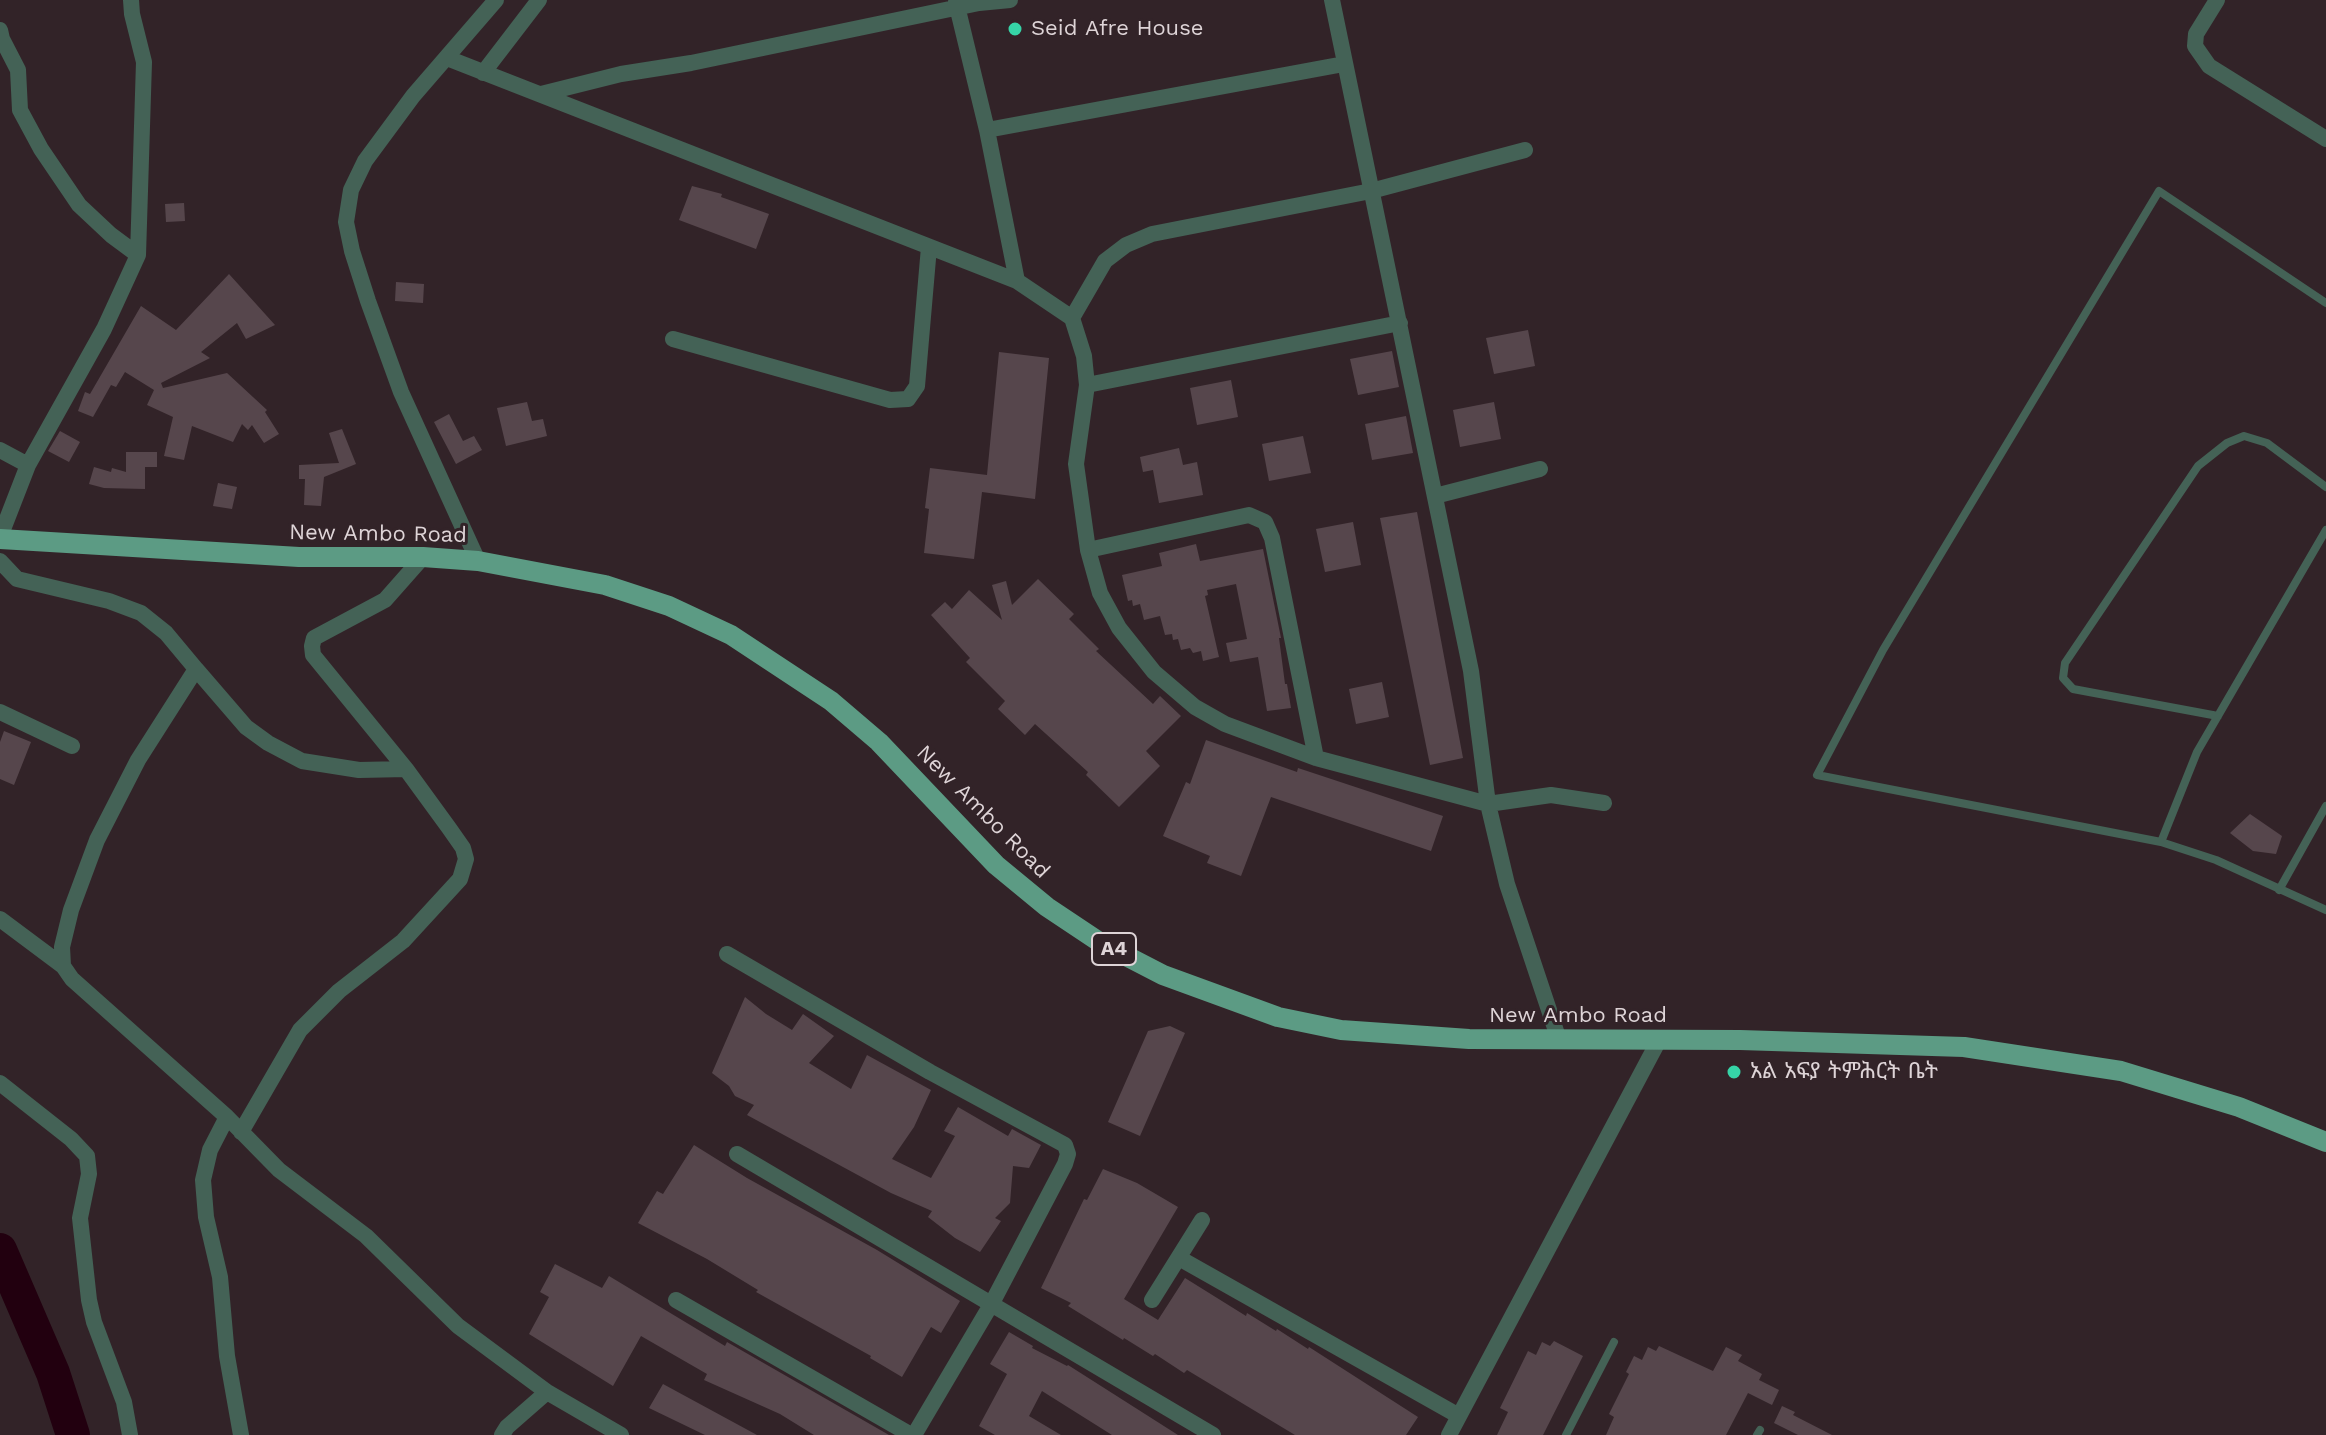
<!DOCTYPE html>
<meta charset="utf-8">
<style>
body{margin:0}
canvas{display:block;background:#322328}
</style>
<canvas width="2326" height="1435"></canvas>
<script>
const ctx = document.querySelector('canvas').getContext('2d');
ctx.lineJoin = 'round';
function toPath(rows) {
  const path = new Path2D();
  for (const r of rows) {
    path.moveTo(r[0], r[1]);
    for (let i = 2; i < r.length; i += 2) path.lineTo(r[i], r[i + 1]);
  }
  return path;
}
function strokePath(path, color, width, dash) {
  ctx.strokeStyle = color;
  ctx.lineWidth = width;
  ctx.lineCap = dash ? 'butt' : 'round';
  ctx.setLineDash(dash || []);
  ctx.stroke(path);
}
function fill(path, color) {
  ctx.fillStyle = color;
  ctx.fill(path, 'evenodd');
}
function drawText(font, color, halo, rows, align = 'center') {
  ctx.font = font + ' "Work Sans","Noto Sans Ethiopic",sans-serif';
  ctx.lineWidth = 6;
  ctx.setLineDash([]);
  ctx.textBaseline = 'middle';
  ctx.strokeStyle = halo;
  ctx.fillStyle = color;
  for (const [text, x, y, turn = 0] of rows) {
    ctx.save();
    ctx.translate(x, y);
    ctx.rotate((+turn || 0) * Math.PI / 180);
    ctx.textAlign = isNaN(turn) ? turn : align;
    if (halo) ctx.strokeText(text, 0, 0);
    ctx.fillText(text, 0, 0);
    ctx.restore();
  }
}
strokePath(toPath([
 [0,1250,53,1373,73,1435]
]), '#22000f', 34);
fill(toPath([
 [692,186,722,194,721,197,769,214,756,249,679,220],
 [184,203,185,221,166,222,165,204],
 [229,274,275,325,246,339,237,323,201,352,210,358,161,383,163,388,227,373,267,410,265,412,279,434,264,443,252,425,248,430,242,424,233,442,192,426,184,460,164,456,173,417,147,405,154,390,125,372,116,387,111,385,93,417,78,411,85,392,90,394,141,306,176,330],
 [396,282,424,284,423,303,395,301],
 [1528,330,1535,366,1494,374,1486,338],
 [1392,351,1399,387,1358,395,1350,359],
 [999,352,1049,358,1035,499,982,492,974,559,924,553,929,509,925,508,930,468,987,475],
 [1231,380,1238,417,1197,425,1190,388],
 [527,402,532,421,543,419,547,436,506,446,497,408],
 [1494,402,1501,439,1460,447,1453,410],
 [449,414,463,441,474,436,482,450,456,464,434,422],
 [1406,416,1413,453,1372,460,1365,424],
 [342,429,356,464,324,477,321,506,304,505,305,479,299,479,299,465,339,463,329,433],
 [60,431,80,442,69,462,48,451],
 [1303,436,1311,473,1269,481,1262,444],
 [1179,448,1183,465,1197,462,1203,495,1159,503,1153,470,1143,472,1140,457],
 [126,452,157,452,157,467,145,467,145,489,104,488,89,484,94,467,111,472,112,468,126,472],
 [218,483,237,487,232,509,213,506],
 [1417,512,1463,758,1430,765,1380,518],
 [1353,522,1361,565,1325,572,1316,529],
 [1196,544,1200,561,1263,549,1281,638,1279,638,1285,684,1287,684,1291,708,1267,711,1258,657,1230,662,1226,643,1247,639,1236,584,1207,590,1208,595,1205,596,1219,657,1203,661,1201,651,1193,653,1190,648,1181,650,1178,639,1173,640,1172,634,1165,635,1160,616,1144,620,1140,604,1133,606,1132,600,1128,601,1122,575,1162,566,1159,553],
 [1038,579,1074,614,1069,619,1099,649,1096,651,1153,704,1160,696,1181,716,1146,751,1160,766,1119,807,1086,775,1088,772,1035,724,1025,735,998,709,1005,701,966,662,970,658,931,615,945,602,952,609,969,590,1002,620,992,585,1006,581,1012,605],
 [1382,682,1389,717,1356,724,1349,689],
 [4,731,31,742,14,785,0,779,0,742],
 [1206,740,1297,772,1298,768,1443,816,1431,851,1271,797,1241,876,1207,863,1210,856,1163,836,1186,782,1190,784],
 [2250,814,2282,836,2276,854,2253,851,2230,833],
 [745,997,766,1014,792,1030,803,1014,834,1036,809,1063,851,1089,867,1055,931,1090,914,1127,892,1159,931,1178,955,1136,944,1131,958,1107,1008,1136,1012,1129,1041,1145,1029,1168,1013,1166,1010,1203,995,1218,1001,1221,980,1252,955,1238,928,1217,932,1211,891,1193,747,1115,754,1105,735,1096,729,1086,712,1073],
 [1170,1026,1185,1033,1140,1136,1108,1122,1148,1031],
 [694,1145,747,1178,877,1250,960,1301,941,1333,931,1327,902,1377,870,1358,871,1356,756,1292,758,1290,707,1259,638,1223,657,1191,663,1194],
 [1103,1169,1137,1183,1178,1207,1124,1299,1158,1320,1185,1278,1246,1316,1247,1313,1276,1331,1277,1329,1308,1349,1309,1347,1418,1417,1406,1435,1295,1435,1187,1370,1184,1373,1155,1354,1153,1356,1124,1338,1123,1340,1068,1306,1071,1303,1041,1288,1084,1199,1087,1200],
 [555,1264,602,1288,609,1276,725,1346,727,1342,889,1435,814,1435,780,1414,704,1380,707,1374,641,1336,613,1386,529,1334,549,1297,540,1292],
 [1009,1332,1033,1346,1032,1348,1067,1366,1068,1365,1178,1435,1112,1435,1042,1391,1029,1416,1061,1435,995,1435,979,1426,1007,1374,990,1364],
 [1554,1341,1583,1356,1543,1435,1497,1435,1508,1412,1500,1408,1528,1351,1536,1355,1542,1342,1550,1346],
 [1659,1346,1713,1371,1726,1347,1742,1355,1738,1361,1762,1374,1759,1380,1779,1390,1772,1405,1748,1393,1726,1435,1606,1435,1614,1417,1609,1414,1629,1374,1626,1372,1634,1356,1642,1360,1648,1347,1656,1351],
 [663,1384,757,1435,705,1435,649,1408],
 [1782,1406,1795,1412,1793,1415,1832,1435,1798,1435,1774,1423]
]), '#56464c');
strokePath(toPath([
 [2326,303,2159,191,1883,650,1817,775,2161,842,2216,860,2326,910],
 [2218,716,2073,689,2063,678,2065,663,2198,466,2227,443,2244,436,2267,443,2326,487],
 [2161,842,2197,752,2326,530],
 [2279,890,2326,806],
 [1566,1435,1614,1342],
 [1757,1435,1760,1430]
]), '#446256', 8);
strokePath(toPath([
 [1332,0,1471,671,1488,804,1507,884,1559,1040],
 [2217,0,2196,34,2195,46,2209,66,2326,139],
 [956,2,987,130,1017,281],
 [0,30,2,39,18,70,20,110,41,149,79,205,111,235,138,255],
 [447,58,1017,281,1072,318,1084,356,1087,385,1076,464,1088,550,1100,593,1119,628,1154,672,1195,707,1225,724,1316,758,1488,804,1551,795,1604,803],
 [483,73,539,0],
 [541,94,621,74,691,63,979,3,1010,0],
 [987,130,1344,64],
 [1072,318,1105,261,1126,245,1152,234,1371,191,1525,150],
 [673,339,890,400,908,399,917,386,929,247],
 [1087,385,1400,323],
 [0,450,28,465],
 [1435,496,1540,469],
 [0,537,28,465,104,329,138,255,144,62,132,14,131,0],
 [1088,550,1249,515,1265,522,1272,538,1316,758],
 [0,561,17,579,109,601,141,613,166,633,196,669,138,760,97,840,71,910,62,947,63,966,72,979,227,1117,279,1170,366,1236,458,1326,547,1392,621,1435],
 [478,561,401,392,368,301,352,251,346,222,351,190,365,161,413,96,496,0],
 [196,669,246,727,268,743,302,761,359,770,406,769],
 [0,712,72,746],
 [0,919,63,966],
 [727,954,930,1072,1065,1145,1068,1154,1065,1164,992,1303,914,1435],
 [0,1083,71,1139,87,1156,89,1174,80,1218,89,1300,94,1322,124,1402,130,1435],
 [227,1117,210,1150,203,1180,206,1217,220,1277,227,1356,241,1435],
 [241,1132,300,1030,339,991,403,941,460,879,466,859,463,848,449,828,406,769,313,655,312,646,314,638,385,600,423,557],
 [737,1154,1213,1435],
 [1179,1258,1459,1416],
 [676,1300,911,1435],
 [1152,1300,1202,1220],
 [502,1435,507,1427,547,1392],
 [1449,1435,1659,1040]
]), '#446256', 16);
strokePath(toPath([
 [0,539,299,557,423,557,478,561,605,585,669,606,731,635,831,701,879,742,996,865,1047,907,1101,943,1163,975,1278,1017,1341,1030,1469,1039,1740,1040,1964,1047,2121,1071,2239,1107,2326,1142]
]), '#5c9b84', 20);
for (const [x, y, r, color] of [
 [1015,29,8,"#36d4a7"],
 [1734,1072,8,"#36d4a7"]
]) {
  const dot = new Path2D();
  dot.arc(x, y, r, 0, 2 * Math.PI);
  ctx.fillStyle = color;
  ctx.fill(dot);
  strokePath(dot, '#322328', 3);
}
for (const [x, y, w] of [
 [1114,949,44]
]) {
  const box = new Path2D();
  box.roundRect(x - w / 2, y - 16, w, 32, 6);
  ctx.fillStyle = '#322328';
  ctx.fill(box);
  strokePath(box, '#ded4d7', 2);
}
drawText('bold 20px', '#ded4d7', null, [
 ["A4",1114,949]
]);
drawText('22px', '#ded4d7', '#322328', [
 ["Seid Afre House",1031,29],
 ["አል አፍያ ትምሕርት ቤት",1750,1072]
], 'left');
drawText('22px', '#ded4d7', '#322328', [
 ["New Ambo Road",378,534,1],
 ["New Ambo Road",983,812,45],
 ["New Ambo Road",1578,1016]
]);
</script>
